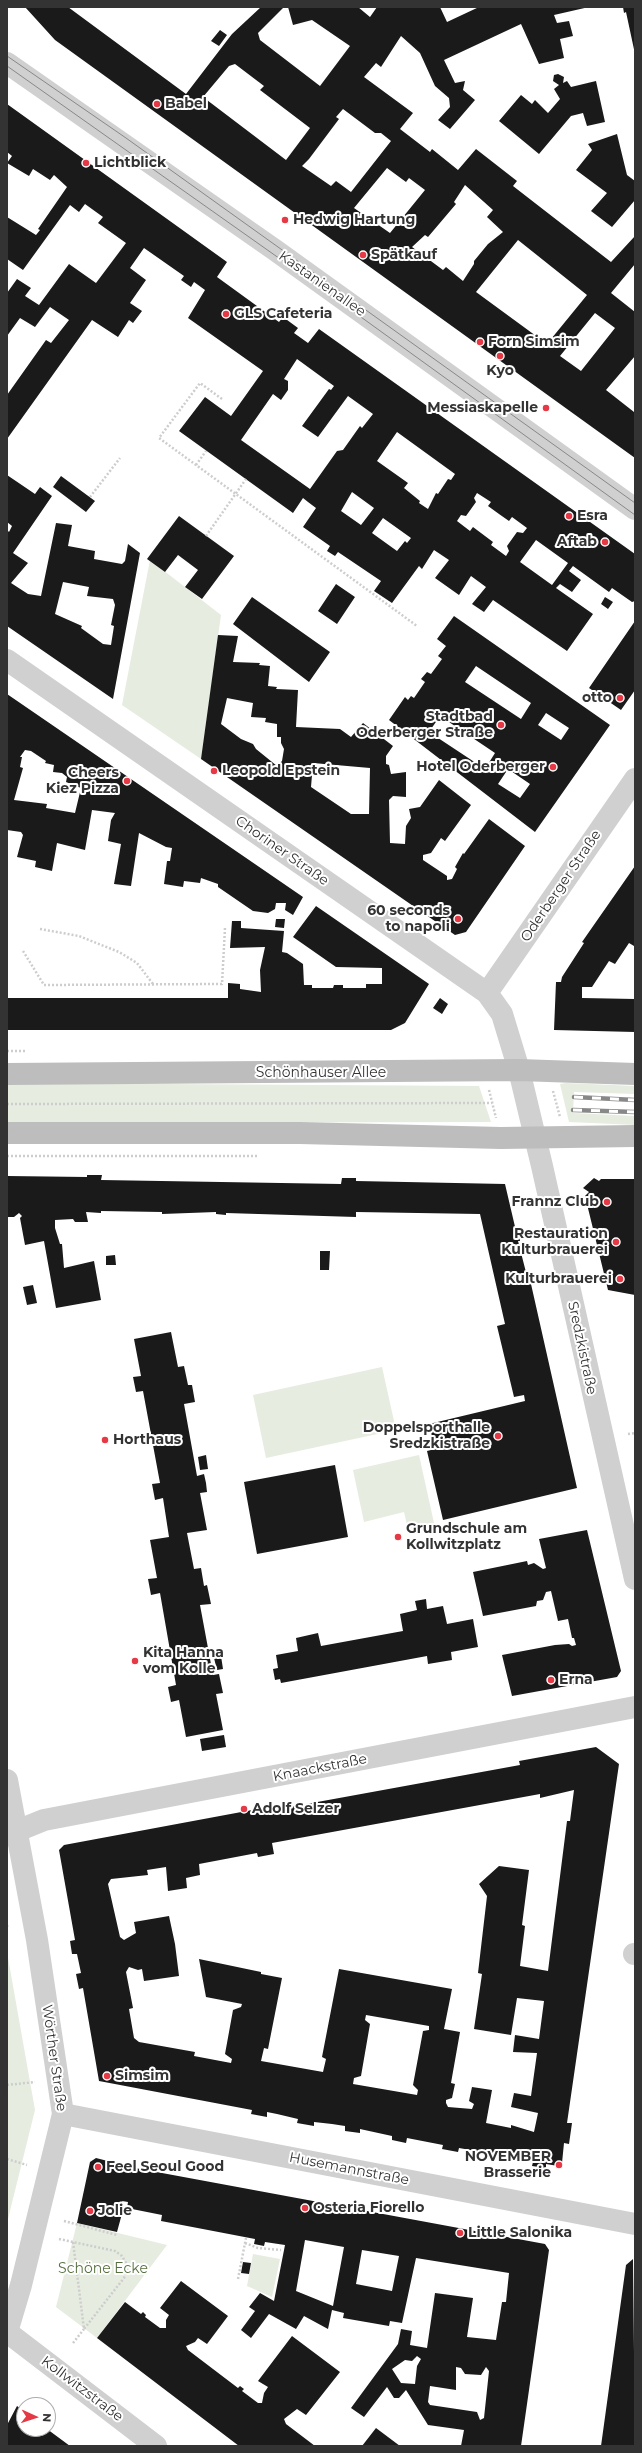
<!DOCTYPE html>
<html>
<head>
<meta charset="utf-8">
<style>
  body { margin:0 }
  #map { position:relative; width:642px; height:2453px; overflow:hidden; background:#fff; font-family:Montserrat,sans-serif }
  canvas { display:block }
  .frame { position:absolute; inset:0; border:8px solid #333; pointer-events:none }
  .north { position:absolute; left:16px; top:2397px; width:40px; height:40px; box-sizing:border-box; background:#fff; border:1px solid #adadad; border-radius:50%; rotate:93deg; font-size:11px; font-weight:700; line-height:16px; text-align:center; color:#333 }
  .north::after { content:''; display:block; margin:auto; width:14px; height:18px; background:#e63946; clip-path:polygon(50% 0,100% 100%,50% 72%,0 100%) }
</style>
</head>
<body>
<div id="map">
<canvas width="642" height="2453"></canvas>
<div class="frame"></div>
<div class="north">N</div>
</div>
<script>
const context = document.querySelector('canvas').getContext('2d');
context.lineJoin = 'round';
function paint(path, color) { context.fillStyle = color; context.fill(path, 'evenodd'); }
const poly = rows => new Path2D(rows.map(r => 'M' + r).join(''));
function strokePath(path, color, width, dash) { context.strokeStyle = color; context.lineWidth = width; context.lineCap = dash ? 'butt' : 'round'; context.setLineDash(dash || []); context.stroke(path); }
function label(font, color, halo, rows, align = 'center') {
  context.font = font + ' Montserrat,sans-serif'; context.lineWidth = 4; context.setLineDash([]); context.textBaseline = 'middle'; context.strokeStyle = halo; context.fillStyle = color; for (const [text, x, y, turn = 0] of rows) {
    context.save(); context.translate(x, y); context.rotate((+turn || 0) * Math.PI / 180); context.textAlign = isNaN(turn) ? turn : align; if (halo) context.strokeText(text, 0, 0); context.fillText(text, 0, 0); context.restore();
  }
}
const green = poly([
  [150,560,221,615,201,759,122,705],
  [7,1083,479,1086,491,1122,7,1123],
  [566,1083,635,1086,635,1094,574,1092,573,1113,635,1116,635,1125,569,1122,560,1084],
  [382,1367,396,1430,266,1458,253,1395],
  [419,1455,434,1523,408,1529,404,1512,364,1522,353,1470],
  [7,1952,35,2110,7,2223],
  [77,2223,167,2245,97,2338,56,2307],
  [253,2254,280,2259,272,2297,247,2286]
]);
const building = poly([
  [25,7,68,7,186,94,232,34,261,7,284,7,258,33,260,40,320,86,350,46,312,20,293,25,288,7,358,7,370,17,377,7,440,7,447,22,479,7,589,7,554,15,557,23,569,21,573,36,560,39,564,58,539,64,521,24,444,60,455,83,465,81,463,90,475,100,450,129,438,120,450,107,449,98,435,86,420,53,401,36,381,67,376,63,364,77,413,113,400,129,430,152,432,149,458,170,476,149,517,181,513,186,611,262,635,236,635,264,611,293,635,312,635,356,606,390,634,412,635,410,635,458,55,40],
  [235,64,264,86,260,90,310,128,286,160,203,97,229,66],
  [343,109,375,133,381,133,391,141,351,192,336,181,331,186,302,166,309,159,339,119,336,117],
  [387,168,406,182,409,178,425,190,390,233,354,208],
  [465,185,493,210,487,217,503,232,488,244,474,261,474,264,463,281,446,267,443,270,412,247,425,235,428,237,456,204,454,202],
  [518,240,587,295,547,344,476,292],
  [595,313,615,328,581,371,560,356],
  [623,7,635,7,635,54,626,12,624,13],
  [220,30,227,35,219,46,211,41],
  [558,74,564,77,563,83,567,81,571,87,596,81,605,122,587,126,583,113,571,116,539,154,499,121,521,95,532,104,535,100,548,113,560,99,554,89,559,85,553,81,554,75],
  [7,104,227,262,217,277,279,322,283,317,298,328,294,333,308,343,319,329,635,554,635,601,632,602,612,588,609,592,573,566,569,571,581,580,572,592,560,584,556,588,593,614,567,651,493,600,484,612,472,604,486,587,471,576,459,595,435,578,449,560,434,550,422,569,419,566,392,603,374,591,381,581,338,552,335,556,327,551,330,546,303,527,316,508,308,502,303,498,293,513,179,431,205,397,231,416,263,371,188,318,205,290,194,282,191,287,181,280,184,276,144,248,130,268,146,280,130,303,142,311,133,323,129,320,118,337,92,320,7,439,7,395,46,340,51,343,69,320,50,307,35,327,20,318,7,336,7,293,17,279,31,288,25,296,39,305,69,264,96,283,126,243,98,223,103,217,85,204,79,212,70,205,23,270,7,259,7,217,36,235,40,230,38,229,67,187,54,175,50,180,33,169,29,176,7,163,12,156,7,152],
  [297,359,334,386,331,390,329,389,302,426,318,437,348,396,373,414,362,428,360,426,343,450,337,451,310,489,241,440,273,394,281,400,288,390,288,381,284,379],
  [397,432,455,474,451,480,448,479,438,494,436,493,428,509,419,503,420,501,404,488,408,483,377,461],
  [352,492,374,508,361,525,341,511],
  [477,493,491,502,488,506,499,514,509,521,512,517,527,528,523,533,517,532,507,546,509,551,506,556,491,545,493,542,473,527,470,531,457,521,461,515,466,516,476,502,474,498],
  [383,518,411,538,407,543,405,541,397,551,372,533],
  [536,540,568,563,552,585,520,562],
  [617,134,627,175,635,181,635,200,612,227,591,211,607,193,576,170,592,150,588,144],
  [7,475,35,494,40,487,52,496,13,553,28,563,11,583,28,594,41,596,56,523,72,525,68,546,95,551,94,559,122,564,125,561,128,544,140,553,113,699,7,626,7,530,9,532,12,526,7,522],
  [63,582,89,587,87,596,113,599,115,605,111,625,114,626,111,645,103,644,81,628,82,626,55,614],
  [61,476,95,501,86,512,53,487],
  [179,516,234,556,202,599,185,587,198,570,178,555,165,572,147,559],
  [336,584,355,597,337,624,318,611],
  [252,597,330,652,309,682,233,624],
  [605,597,613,602,608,609,601,604],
  [454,616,610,725,535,832,389,720,405,697,408,700,411,696,414,698,425,682,421,679,427,672,431,674,442,659,438,656,446,646,437,639],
  [476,666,531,703,521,719,465,682],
  [546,713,569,728,561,740,538,725],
  [440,716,495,753,485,769,429,732],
  [508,769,530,784,520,798,498,784],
  [635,621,635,690,621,710,589,688],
  [218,635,238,636,233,662,260,663,259,665,270,666,268,686,277,687,276,689,298,690,296,727,340,729,351,737,363,723,393,746,386,756,386,764,389,765,391,774,406,772,406,797,393,796,389,800,390,843,405,844,406,826,411,818,409,809,420,807,439,780,471,805,445,841,441,838,431,853,423,855,423,860,447,876,447,880,452,879,457,869,455,867,463,853,464,854,489,819,525,846,466,932,455,935,201,759],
  [227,698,253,703,251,717,266,718,265,722,277,724,277,737,281,737,281,743,284,749,282,761,277,766,256,749,253,744,241,739,221,724],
  [313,763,370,768,369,814,351,814,311,787],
  [7,694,303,897,293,915,285,910,286,903,276,903,275,909,268,913,253,911,218,887,218,884,201,878,200,883,184,881,183,887,164,884,167,861,170,861,172,848,166,847,139,833,131,886,114,884,121,844,108,841,111,820,115,813,92,810,85,850,57,843,52,871,35,867,36,861,17,857,23,835,21,832,7,830],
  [25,750,31,751,46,761,45,763,54,765,53,772,62,773,67,777,66,782,81,788,75,813,46,808,47,804,14,800,23,768,20,767,22,757,20,757],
  [635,866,635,951,634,946,629,943,615,964,609,961,592,987,582,987,582,998,635,999,635,1032,554,1030,556,982,561,982,562,977,584,943,582,942],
  [316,906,429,984,405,1023,391,1030,7,1030,7,998,228,998,228,983,240,984,240,989,261,992,260,970,265,947,230,948,232,921,241,921,241,928,284,931,282,952,287,953,303,964,304,985,312,985,312,988,333,988,334,985,343,985,343,988,366,988,366,984,382,984,382,968,336,967,293,937],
  [276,919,285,919,284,928,275,927],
  [440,998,448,1004,442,1014,433,1008],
  [87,1175,102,1175,101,1180,341,1184,342,1178,356,1178,356,1181,505,1184,516,1231,518,1231,520,1241,518,1241,529,1284,531,1284,577,1488,443,1520,427,1451,435,1449,429,1424,525,1401,524,1395,514,1397,497,1326,505,1324,480,1214,356,1212,356,1217,226,1213,226,1215,216,1214,216,1212,162,1214,162,1212,101,1211,101,1213,86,1212,88,1222,75,1222,73,1219,55,1220,55,1228,60,1244,62,1244,64,1268,94,1261,101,1300,56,1308,44,1241,25,1245,20,1218,22,1216,19,1213,14,1217,7,1217,7,1176,87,1177],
  [594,1178,599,1181,601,1179,635,1179,635,1295,608,1290,585,1196,589,1192,583,1188],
  [320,1251,330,1251,329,1270,320,1270],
  [115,1255,116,1265,106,1265,106,1256],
  [33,1285,37,1303,27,1305,23,1287],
  [171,1332,178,1367,184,1366,188,1385,192,1385,195,1402,184,1404,197,1476,204,1474,206,1483,207,1492,200,1493,207,1530,187,1533,194,1569,201,1568,204,1586,207,1585,211,1604,200,1605,213,1675,219,1674,223,1693,216,1694,223,1730,186,1737,179,1700,171,1702,168,1687,176,1685,160,1593,151,1595,148,1579,157,1578,150,1540,169,1537,163,1498,155,1500,152,1484,160,1483,143,1391,136,1392,133,1377,141,1376,134,1339],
  [206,1455,208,1469,200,1470,198,1457],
  [335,1465,348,1537,257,1554,244,1482],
  [587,1530,621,1671,617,1677,512,1696,502,1655,555,1645,569,1644,572,1646,576,1645,574,1638,572,1638,568,1619,558,1621,551,1591,546,1592,543,1600,537,1601,536,1606,483,1616,473,1572,527,1561,528,1565,534,1563,543,1569,546,1568,539,1539],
  [426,1599,427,1609,443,1606,447,1624,473,1619,478,1647,451,1652,452,1660,428,1664,427,1656,281,1683,280,1679,275,1680,273,1669,278,1668,276,1655,298,1651,296,1638,318,1633,321,1646,403,1631,400,1614,417,1610,415,1601],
  [221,1656,223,1669,217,1670,214,1658],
  [224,1735,226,1747,202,1751,200,1739],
  [596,1747,619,1764,567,2123,572,2123,569,2144,564,2143,562,2163,558,2166,546,2164,546,2168,532,2166,533,2162,507,2157,506,2161,492,2158,493,2154,459,2148,458,2152,442,2149,443,2145,407,2138,406,2143,392,2140,392,2136,360,2129,360,2133,345,2131,345,2126,332,2124,314,2122,314,2126,297,2123,298,2119,277,2114,267,2112,267,2117,251,2114,252,2110,99,2081,83,1988,79,1989,76,1974,81,1973,77,1954,72,1954,70,1941,75,1940,59,1850,64,1845,279,1805,279,1809,520,1765,519,1761],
  [574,1790,570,1821,567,1821,548,1971,520,1966,525,1926,522,1925,529,1870,499,1866,479,1884,487,1896,478,1973,482,1974,474,2029,511,2035,517,1998,544,2001,539,2039,515,2035,513,2052,537,2053,531,2096,514,2093,511,2107,538,2113,534,2132,511,2125,511,2128,486,2123,492,2090,472,2087,469,2101,474,2104,472,2109,448,2107,446,2103,446,2100,452,2098,455,2084,451,2083,460,2032,444,2029,452,1989,339,1969,322,2057,326,2059,323,2072,261,2061,264,2048,268,2049,282,1978,261,1974,261,1972,199,1959,206,1997,242,2004,241,2007,233,2010,225,2054,232,2059,231,2063,194,2056,195,2052,139,2042,134,2038,129,2009,133,2008,126,1972,129,1967,138,1970,142,1969,144,1981,179,1976,175,1944,169,1916,134,1922,136,1933,124,1940,120,1937,108,1884,111,1879,148,1875,147,1870,166,1867,168,1891,187,1888,186,1878,200,1875,199,1864,257,1853,258,1857,274,1854,272,1843,540,1794,540,1798],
  [366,2015,429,2026,429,2030,423,2031,413,2085,418,2090,417,2095,353,2084,354,2078,361,2076,370,2024,365,2020],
  [96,2158,135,2168,545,2244,549,2250,521,2446,461,2446,464,2430,428,2425,406,2390,399,2398,394,2398,387,2387,364,2417,351,2408,398,2344,401,2329,412,2331,410,2345,427,2348,435,2293,473,2298,467,2337,496,2340,502,2302,506,2302,509,2273,416,2258,402,2323,390,2321,389,2326,343,2318,344,2313,332,2310,328,2329,304,2316,296,2329,269,2314,251,2338,241,2330,255,2311,249,2307,260,2293,274,2301,285,2245,265,2242,264,2246,254,2244,255,2239,161,2221,162,2215,127,2208,128,2202,122,2201,123,2203,119,2205,118,2203,118,2209,123,2210,117,2232,77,2223,90,2162],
  [305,2240,344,2247,333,2306,296,2291],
  [362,2250,399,2256,392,2291,356,2284],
  [417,2356,421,2359,417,2366,415,2384,401,2383,392,2369,405,2360,412,2361],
  [456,2367,461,2368,465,2374,481,2375,486,2367,489,2371,484,2418,480,2420,477,2412,430,2405,428,2402,430,2386,456,2390],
  [633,2259,635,2446,601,2446,626,2265],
  [243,2262,251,2263,249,2274,241,2273],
  [181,2281,228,2316,207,2344,198,2338,195,2342,186,2346,188,2350,238,2388,240,2386,244,2389,242,2391,258,2403,262,2403,264,2393,268,2387,258,2381,292,2336,340,2372,306,2415,297,2409,284,2419,286,2424,315,2446,239,2446,97,2338,125,2302,141,2314,143,2312,146,2315,145,2317,160,2328,166,2328,166,2320,169,2315,160,2308],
  [17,2406,24,2411,24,2429,47,2429,70,2446,7,2446,7,2425],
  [376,2428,400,2446,362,2446]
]);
const path = poly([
  [222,399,200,383,159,438,417,626],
  [196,465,206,451],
  [90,497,120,458],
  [206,536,246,479],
  [40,929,79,936,119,952,137,963,153,984],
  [23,951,44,985,222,984,225,928],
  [7,1051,25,1051],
  [489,1090,496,1118],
  [553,1091,560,1117],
  [7,1104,492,1103],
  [7,1156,259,1156],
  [628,1434,635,1433],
  [7,1926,8,1925],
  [7,2085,35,2082],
  [7,2159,27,2165],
  [64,2221,117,2235],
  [59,2239,115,2251,122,2256,126,2263,127,2270,124,2278,84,2329,73,2242],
  [245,2243,258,2248,281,2250],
  [238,2279,246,2238],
  [73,2343,84,2329]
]);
const minor = poly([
  [7,660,487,993,502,1014,519,1070,542,1166,635,1579],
  [487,993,635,779],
  [7,1780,37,1940,63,2114,21,2285,7,2332],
  [7,1835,44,1820,635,1707],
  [634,1954,635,1954],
  [63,2114,635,2224],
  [7,2332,156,2446]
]);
const tertiary = poly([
  [7,63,275,250,635,509]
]);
const secondary = poly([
  [7,1074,519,1070,635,1074],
  [7,1133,300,1133,501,1138,635,1136]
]);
const tram = poly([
  [7,56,126,138,635,503],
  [7,66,300,273,635,515]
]);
const rail = poly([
  [574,1097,635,1100],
  [573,1110,635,1112]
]);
const markers = [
  [157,104,4,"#e63946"],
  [86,163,4,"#e63946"],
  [285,220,4,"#e63946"],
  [363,255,4,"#e63946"],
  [226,314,4,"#e63946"],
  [480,342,4,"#e63946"],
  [500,356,4,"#e63946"],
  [546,408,4,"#e63946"],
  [569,516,4,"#e63946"],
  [605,542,4,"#e63946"],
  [620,698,4,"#e63946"],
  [501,725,4,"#e63946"],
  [553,767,4,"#e63946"],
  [214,771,4,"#e63946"],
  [127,781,4,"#e63946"],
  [458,919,4,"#e63946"],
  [607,1202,4,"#e63946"],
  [616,1242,4,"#e63946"],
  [620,1279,4,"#e63946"],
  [498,1436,4,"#e63946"],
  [105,1440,4,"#e63946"],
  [398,1537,4,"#e63946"],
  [135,1661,4,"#e63946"],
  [551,1680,4,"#e63946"],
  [244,1809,4,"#e63946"],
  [107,2076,4,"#e63946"],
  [559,2165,4,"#e63946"],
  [98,2167,4,"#e63946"],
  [305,2208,4,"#e63946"],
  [90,2211,4,"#e63946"],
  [460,2233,4,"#e63946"]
];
const poiNames = [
  ["Babel",165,104],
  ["Lichtblick",94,163],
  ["Hedwig Hartung",293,220],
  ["Spätkauf",371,255],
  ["GLS Cafeteria",234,314],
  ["Forn Simsim",488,342],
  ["Kyo",500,371,"center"],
  ["Messiaskapelle",538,408,"right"],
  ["Esra",577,516],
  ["Aftab",597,542,"right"],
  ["otto",612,698,"right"],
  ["Stadtbad",493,717,"right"],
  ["Oderberger Straße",493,733,"right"],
  ["Hotel Oderberger",545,767,"right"],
  ["Leopold Epstein",222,771],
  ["Cheers",119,773,"right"],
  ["Kiez Pizza",119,789,"right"],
  ["60 seconds",450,911,"right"],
  ["to napoli",450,927,"right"],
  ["Frannz Club",599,1202,"right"],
  ["Restauration",608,1234,"right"],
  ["Kulturbrauerei",608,1250,"right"],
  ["Kulturbrauerei",612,1279,"right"],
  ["Doppelsporthalle",490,1428,"right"],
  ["Sredzkistraße",490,1444,"right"],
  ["Horthaus",113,1440],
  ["Grundschule am",406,1529],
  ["Kollwitzplatz",406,1545],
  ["Kita Hanna",143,1653],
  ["vom Kolle",143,1669],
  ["Erna",559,1680],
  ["Adolf Selzer",252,1809],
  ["Simsim",115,2076],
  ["NOVEMBER",551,2157,"right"],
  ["Brasserie",551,2173,"right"],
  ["Feel Seoul Good",106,2167],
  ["Osteria Fiorello",313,2208],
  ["Jolie",98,2211],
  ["Little Salonika",468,2233]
];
const streetNames = [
  ["Kastanienallee",322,284,35],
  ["Choriner Straße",282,851,35],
  ["Oderberger Straße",561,886,-56],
  ["Schönhauser Allee",321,1073],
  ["Sredzkistraße",582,1348,78],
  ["Knaackstraße",320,1768,-11],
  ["Wörther Straße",54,2058,82],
  ["Husemannstraße",349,2169,11],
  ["Kollwitzstraße",82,2389,37]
];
const parkNames = [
  ["Schöne Ecke",103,2269]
];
paint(green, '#e6ecdf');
paint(building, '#1a1a1a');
strokePath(path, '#cdcdcd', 2.5, [2, 2]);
strokePath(minor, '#d0d0d0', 22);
strokePath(tertiary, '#d0d0d0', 22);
strokePath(secondary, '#bdbdbd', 22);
strokePath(tram, '#888', 1);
strokePath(rail, '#888', 4.5);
strokePath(rail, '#fff', 3, [9]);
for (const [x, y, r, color] of markers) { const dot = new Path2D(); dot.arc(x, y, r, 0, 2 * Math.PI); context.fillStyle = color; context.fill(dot); strokePath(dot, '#fff', 1.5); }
label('bold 14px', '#333', '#fff', poiNames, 'left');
label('14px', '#333', '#fff', streetNames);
label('14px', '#56703f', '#fff', parkNames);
</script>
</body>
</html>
